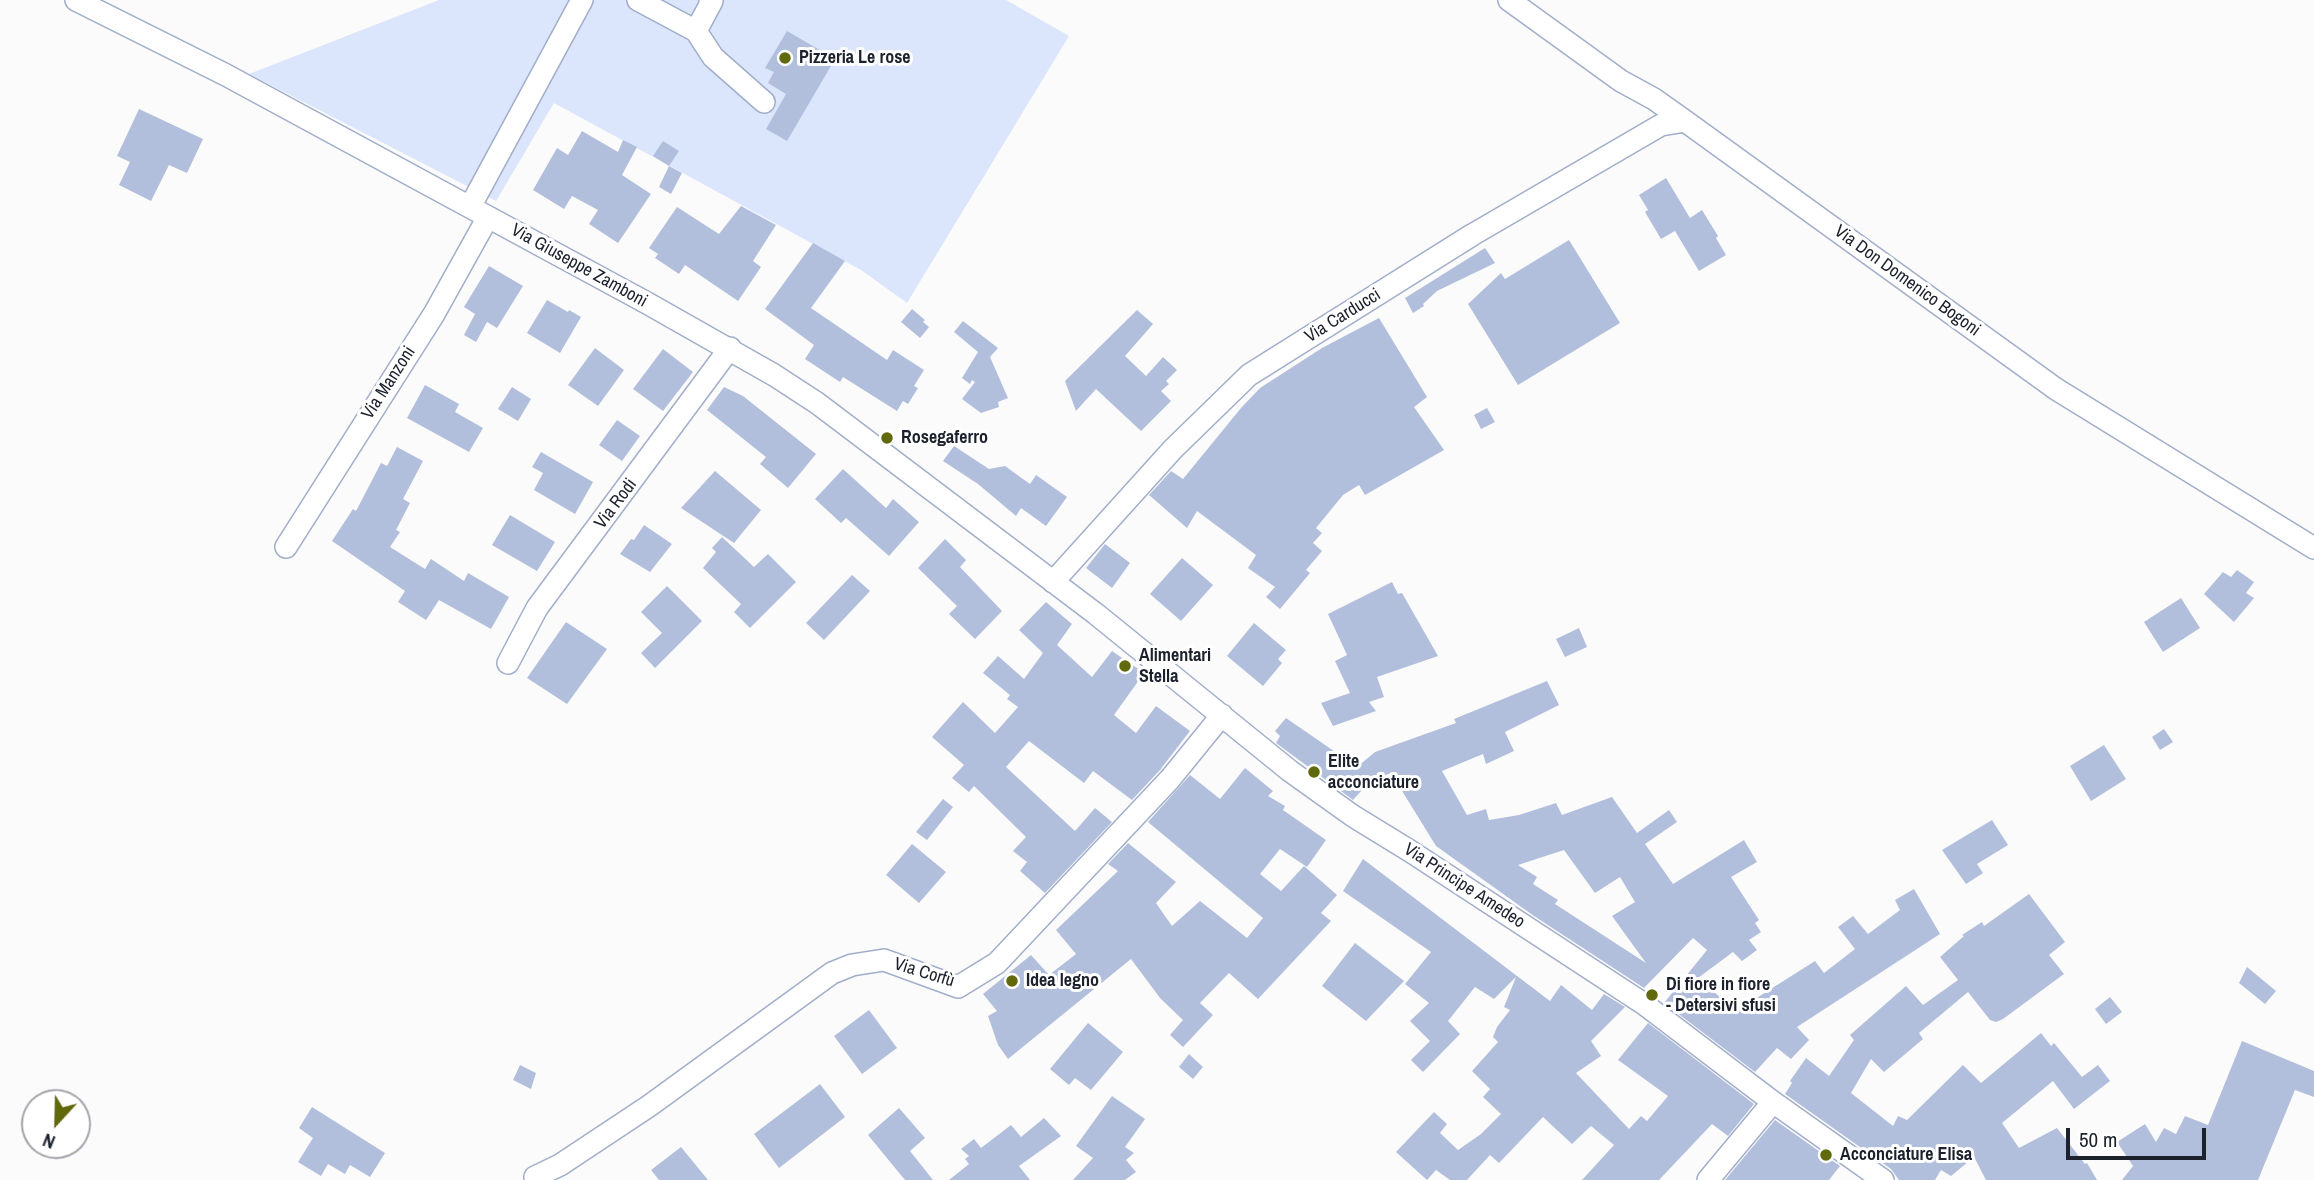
<!DOCTYPE html>
<html>
<head>
<meta charset="utf-8">
<style>
  body { margin:0 }
  #map { position:relative; width:2314px; height:1180px; overflow:hidden; background:#fbfbfb; font-family:"Archivo Narrow",sans-serif }
  canvas { display:block }
  .north { position:absolute; left:21px; top:1089px; width:70px; height:70px; box-sizing:border-box; background:#fff; border:2px solid #a4a6ab; border-radius:50%; rotate:202deg; font-size:19px; font-weight:700; line-height:28px; text-align:center; color:#1c212c }
  .north::after { content:''; display:block; margin:auto; width:24px; height:32px; background:#61690d; clip-path:polygon(50% 0,100% 100%,50% 72%,0 100%) }
  .scale { position:absolute; left:2066px; top:1128px; width:140px; height:32px; box-sizing:border-box; border:4px solid #1c212c; border-top:0; padding-left:9px; font-size:21px; line-height:24px; white-space:nowrap; color:#1c212c; -webkit-text-stroke:5px #fff; paint-order:stroke }
</style>
</head>
<body>
<div id="map">
<canvas width="2314" height="1180"></canvas>
<div class="north">N</div>
<div class="scale">50 m</div>
</div>
<script>
const context = document.querySelector('canvas').getContext('2d');
context.lineJoin = 'round';
function paint(path, color) { context.fillStyle = color; context.fill(path, 'evenodd'); }
const poly = rows => new Path2D(rows.map(r => 'M' + r).join(''));
function strokePath(path, color, width, dash) { context.strokeStyle = color; context.lineWidth = width; context.lineCap = dash ? 'butt' : 'round'; context.setLineDash(dash || []); context.stroke(path); }
function label(font, color, halo, rows, align = 'center') {
  context.font = font + ' "Archivo Narrow",sans-serif'; context.lineWidth = 6; context.setLineDash([]); context.textBaseline = 'middle'; context.strokeStyle = halo; context.fillStyle = color; for (const [text, x, y, turn = 0] of rows) {
    context.save(); context.translate(x, y); context.rotate((+turn || 0) * Math.PI / 180); context.textAlign = isNaN(turn) ? turn : align; if (halo) context.strokeText(text, 0, 0); context.fillText(text, 0, 0); context.restore();
  }
}
const green = poly([
  [439,0,1006,0,1069,36,907,303,861,270,554,103,496,201,249,74]
]);
const building = poly([
  [787,31,835,59,787,141,766,129,786,94,768,83,774,72,765,68],
  [139,109,203,139,187,173,169,165,151,201,119,185,130,162,117,156],
  [582,131,618,152,623,140,637,147,622,175,651,194,618,243,589,224,598,210,572,196,564,209,533,190,557,148,568,155],
  [663,141,679,151,669,166,653,156],
  [669,166,682,173,671,194,659,187],
  [1666,178,1690,218,1702,210,1718,236,1716,238,1726,255,1699,271,1675,231,1661,239,1645,212,1648,210,1639,195],
  [741,206,776,225,753,261,761,267,738,301,685,265,679,274,655,258,658,254,649,248,677,207,719,234],
  [1569,240,1620,323,1518,385,1468,304,1501,273,1505,279],
  [813,243,845,261,811,308,887,360,893,350,924,370,914,386,918,388,908,404,903,401,897,411,843,377,840,382,805,359,814,345,765,309],
  [1485,248,1495,263,1437,291,1423,304,1424,306,1413,313,1405,298],
  [489,266,523,286,497,328,487,322,476,342,464,335,475,314,464,307],
  [547,300,568,312,569,310,581,317,560,353,527,333],
  [912,309,925,320,923,322,929,327,920,338,901,322],
  [1137,310,1153,324,1125,356,1146,376,1163,357,1177,370,1166,381,1169,384,1161,391,1171,401,1141,431,1096,389,1076,411,1065,381],
  [1379,318,1427,397,1414,407,1444,450,1365,495,1359,485,1343,495,1316,528,1322,533,1313,543,1322,551,1306,570,1310,573,1280,609,1266,597,1275,587,1248,568,1256,555,1197,511,1187,528,1149,495,1171,471,1183,479,1241,408,1260,388,1322,348],
  [963,321,998,348,990,357,1008,398,998,402,999,407,981,413,962,399,975,382,972,380,970,384,962,378,978,352,954,332],
  [595,348,624,370,598,406,568,385],
  [663,349,693,372,663,411,633,389],
  [425,385,459,404,455,412,483,428,469,452,407,418],
  [512,387,531,399,518,421,498,409],
  [724,387,743,396,816,454,788,488,760,464,766,457,707,410],
  [1487,408,1495,422,1481,429,1474,415],
  [617,420,640,436,622,461,599,445],
  [954,446,989,469,1005,466,1030,484,1036,475,1067,497,1046,526,1021,508,1016,516,978,484,943,461],
  [397,447,423,461,403,499,410,503,396,530,400,532,390,547,425,569,431,559,464,581,468,573,509,597,491,629,439,600,426,620,398,602,405,591,332,541,353,509,356,511,381,463,387,466],
  [541,452,593,482,575,514,534,490,543,473,532,467],
  [843,469,886,508,893,499,919,522,889,556,846,518,841,523,815,499],
  [715,471,761,510,734,543,681,508],
  [510,515,555,542,537,571,492,545],
  [644,525,672,544,650,572,620,554,631,539,634,540],
  [722,537,754,567,768,554,796,582,750,628,734,612,741,604,703,568,716,552,712,548],
  [945,539,966,560,960,567,1002,611,975,639,949,614,957,606,918,568],
  [1105,544,1130,563,1112,588,1086,568],
  [1182,558,1213,585,1181,621,1150,594],
  [2237,570,2254,582,2246,593,2254,598,2234,622,2204,594,2223,572,2231,577],
  [852,575,870,591,824,640,806,623],
  [1392,582,1398,594,1402,593,1438,656,1377,677,1384,697,1369,702,1376,711,1333,726,1321,703,1350,693,1335,661,1347,655,1328,614],
  [667,586,702,621,655,668,641,653,662,633,641,612],
  [2181,598,2200,628,2163,652,2144,622],
  [1046,602,1072,624,1057,645,1092,677,1112,651,1144,673,1114,715,1136,733,1156,706,1190,731,1160,770,1132,800,1093,771,1084,783,1029,741,1006,767,1075,831,1095,808,1112,822,1045,893,1020,871,1027,862,1013,851,1026,837,974,786,969,792,952,778,964,765,932,737,963,702,995,733,1018,707,1007,699,1010,695,983,673,998,656,1024,679,1043,653,1019,630],
  [566,622,607,649,567,704,527,678],
  [1254,623,1286,650,1278,659,1282,663,1263,686,1227,656],
  [1579,628,1587,647,1565,657,1556,639],
  [1547,681,1559,705,1505,732,1514,751,1486,764,1483,754,1442,771,1467,815,1486,809,1489,820,1519,815,1556,803,1562,815,1612,797,1637,833,1669,810,1677,822,1645,844,1673,884,1744,840,1757,862,1731,877,1759,920,1755,923,1761,932,1749,940,1757,950,1742,961,1733,952,1698,978,1736,1011,1815,961,1824,973,1855,949,1838,927,1853,916,1868,934,1900,910,1895,900,1914,889,1940,934,1797,1027,1809,1040,1791,1059,1777,1048,1755,1072,1664,1003,1707,950,1693,938,1644,988,1534,916,1436,846,1391,773,1370,781,1353,800,1276,743,1280,736,1275,731,1286,718,1357,767,1375,752,1456,723,1454,719],
  [1564,850,1595,893,1620,877,1635,902,1612,916,1646,963,1555,904,1558,900,1533,884,1537,877,1518,865],
  [2164,729,2173,742,2160,750,2152,737],
  [2104,745,2126,779,2091,801,2070,766],
  [1245,768,1273,791,1268,796,1285,806,1283,810,1326,840,1307,867,1280,849,1260,874,1281,891,1304,866,1337,895,1321,913,1331,921,1258,999,1229,973,1200,1003,1213,1015,1183,1047,1170,1035,1183,1020,1160,998,1131,959,1008,1059,998,1045,988,1016,997,1011,983,994,1031,955,1049,975,1076,954,1056,930,1118,871,1108,864,1128,843,1176,882,1156,903,1172,926,1200,901,1247,938,1263,918,1148,822,1190,775,1220,799],
  [943,799,953,807,927,840,916,832],
  [1992,820,2008,845,1977,864,1983,873,1966,884,1942,850],
  [912,844,946,872,919,903,886,875],
  [1363,859,1550,1001,1561,985,1592,1010,1604,994,1625,1007,1591,1041,1601,1056,1576,1073,1629,1129,1641,1116,1647,1121,1668,1096,1618,1060,1648,1023,1754,1104,1728,1136,1712,1124,1659,1180,1582,1180,1614,1145,1591,1126,1572,1144,1543,1117,1499,1163,1490,1155,1467,1180,1450,1180,1436,1170,1427,1180,1396,1152,1434,1112,1447,1124,1440,1133,1458,1150,1481,1134,1501,1114,1483,1097,1490,1089,1472,1071,1498,1042,1493,1037,1497,1027,1510,1010,1504,1007,1516,977,1494,999,1475,987,1448,1021,1460,1034,1423,1072,1411,1060,1430,1041,1410,1021,1429,1003,1405,984,1431,952,1343,891],
  [2029,894,2065,942,2049,955,2064,974,2003,1019,1996,1022,1990,1020,1968,992,1919,1033,1923,1039,1884,1072,1871,1059,1851,1093,1893,1126,1898,1116,1907,1120,1963,1065,1981,1083,2041,1033,2051,1046,2054,1043,2082,1077,2098,1065,2110,1081,2074,1109,2053,1081,2002,1123,2019,1148,2057,1128,2085,1164,2087,1163,2097,1180,1986,1180,1974,1157,1951,1176,1941,1170,1935,1180,1899,1180,1891,1169,1785,1094,1792,1083,1790,1081,1806,1058,1829,1076,1854,1040,1850,1035,1906,986,1923,1005,1958,980,1940,957,1964,936,1962,935,1982,922,1984,926],
  [1355,943,1404,981,1366,1021,1322,986],
  [2247,967,2276,991,2265,1004,2239,983],
  [2110,997,2122,1012,2106,1024,2095,1009],
  [869,1010,897,1048,862,1074,834,1036],
  [1088,1023,1123,1052,1091,1090,1075,1078,1069,1085,1050,1069],
  [2242,1041,2314,1071,2314,1097,2295,1090,2258,1180,2122,1180,2133,1166,2117,1142,2145,1124,2156,1142,2164,1128,2176,1134,2185,1116,2208,1125],
  [1189,1054,1203,1067,1193,1079,1179,1067],
  [520,1065,536,1073,531,1089,513,1080],
  [820,1084,845,1117,779,1168,754,1134],
  [1112,1096,1145,1119,1125,1147,1134,1153,1126,1160,1136,1172,1125,1180,1073,1180,1093,1158,1076,1146],
  [312,1107,385,1153,370,1177,350,1165,345,1174,328,1164,321,1176,298,1162,313,1138,299,1128],
  [899,1108,925,1138,910,1151,933,1180,905,1180,868,1135],
  [1044,1118,1061,1136,1019,1166,1030,1180,949,1180,969,1164,965,1159,969,1156,961,1149,974,1139,981,1148,1011,1125,1021,1137],
  [1775,1120,1840,1166,1829,1180,1725,1180],
  [681,1147,708,1180,659,1180,651,1170]
]);
const minor = poly([
  [76,0,226,75,647,303,774,375,817,403,1096,614,1290,771,1353,816,1410,851,1644,1004,1773,1102,1883,1180],
  [638,0,696,31,712,1,710,0],
  [1509,0,1621,81,1654,99,1685,121,2056,389,2314,548],
  [696,31,713,57,764,102],
  [470,207,582,0],
  [286,547,434,314,488,217],
  [1053,582,1173,449,1249,375,1472,235,1661,125,1685,121],
  [508,663,537,608,730,348],
  [539,1180,535,1177,560,1165,649,1106,832,973,852,965,884,960,958,987,997,963,1170,779,1222,715],
  [1708,1180,1773,1102]
]);
const markers = [
  [785,58,7,"#61690d"],
  [887,438,7,"#61690d"],
  [1125,666,7,"#61690d"],
  [1314,772,7,"#61690d"],
  [1012,981,7,"#61690d"],
  [1652,995,7,"#61690d"],
  [1826,1155,7,"#61690d"]
];
const poiNames = [
  ["Pizzeria Le rose",799,58],
  ["Rosegaferro",901,438],
  ["Alimentari",1139,656],
  ["Stella",1139,677],
  ["Elite",1328,762],
  ["acconciature",1328,783],
  ["Idea legno",1026,981],
  ["Di fiore in fiore",1666,985],
  ["- Detersivi sfusi",1666,1006],
  ["Acconciature Elisa",1840,1155]
];
const streetNames = [
  ["Via Giuseppe Zamboni",579,266,29],
  ["Via Don Domenico Bogoni",1907,281,36],
  ["Via Carducci",1343,316,-32],
  ["Via Manzoni",389,383,-57],
  ["Via Rodi",616,504,-53],
  ["Via Principe Amedeo",1464,886,33],
  ["Via Corfù",924,973,17]
];
paint(green, '#dbe5fc');
paint(building, '#b2bfdc');
strokePath(minor, '#a1aeca', 24);
strokePath(minor, '#fff', 21);
for (const [x, y, r, color] of markers) { const dot = new Path2D(); dot.arc(x, y, r, 0, 2 * Math.PI); context.fillStyle = color; context.fill(dot); strokePath(dot, '#fff', 2.5); }
label('bold 18px', '#1c212c', '#fff', poiNames, 'left');
label('18px', '#1c212c', '#fff', streetNames);
</script>
</body>
</html>
